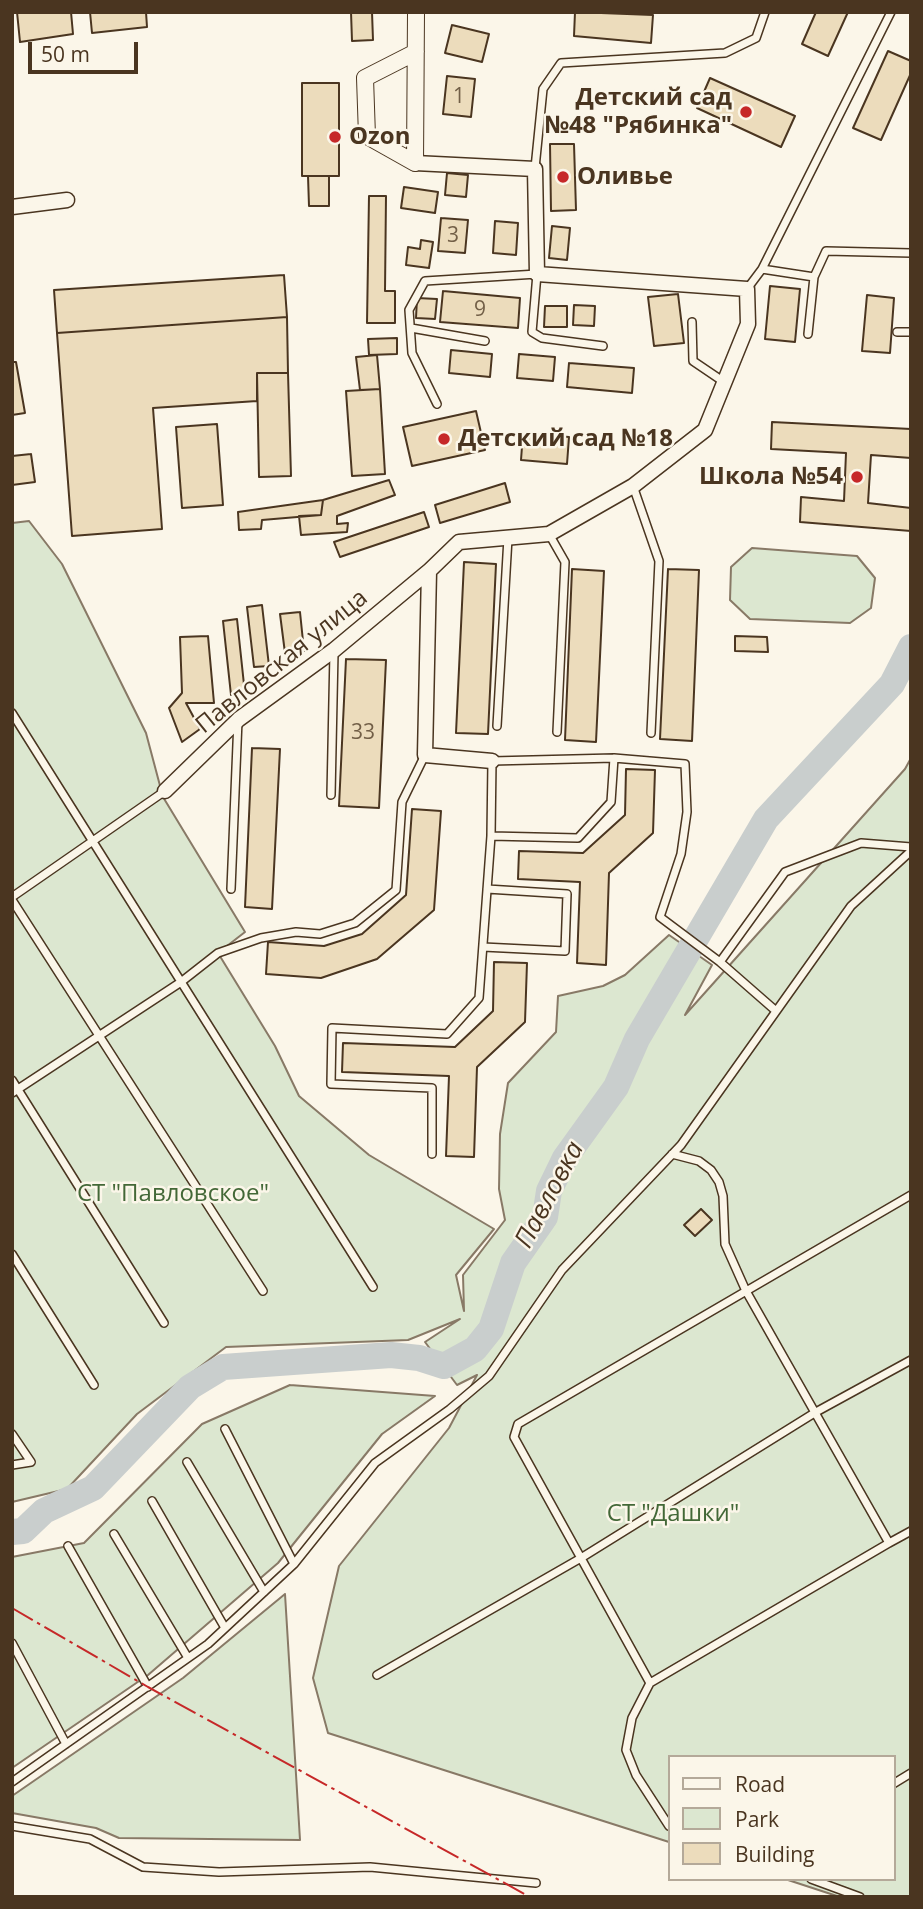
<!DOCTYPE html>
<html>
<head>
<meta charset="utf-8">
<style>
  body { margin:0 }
  #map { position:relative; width:923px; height:1909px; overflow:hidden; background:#fbf6e9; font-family:"Open Sans",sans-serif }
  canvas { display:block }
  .frame { position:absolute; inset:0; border:14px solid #4a3520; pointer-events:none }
  .legend { position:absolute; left:668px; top:1755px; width:228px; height:126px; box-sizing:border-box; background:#fbf6e9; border:2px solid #b4a999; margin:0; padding:9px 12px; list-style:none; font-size:21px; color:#4a3520 }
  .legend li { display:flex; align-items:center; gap:14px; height:35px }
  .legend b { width:35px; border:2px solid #b4a999 }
  .scale { position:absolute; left:28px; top:42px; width:110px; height:32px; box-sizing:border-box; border:4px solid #4a3520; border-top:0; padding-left:9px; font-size:21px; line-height:24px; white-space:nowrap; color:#4a3520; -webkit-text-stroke:5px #fbf6e9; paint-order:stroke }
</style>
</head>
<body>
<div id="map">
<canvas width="923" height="1909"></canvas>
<div class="frame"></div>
<ul class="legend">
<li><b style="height:9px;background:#fbf6e9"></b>Road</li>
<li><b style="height:19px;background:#dce7d0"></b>Park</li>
<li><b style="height:19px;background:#ecdcbc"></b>Building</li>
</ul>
<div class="scale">50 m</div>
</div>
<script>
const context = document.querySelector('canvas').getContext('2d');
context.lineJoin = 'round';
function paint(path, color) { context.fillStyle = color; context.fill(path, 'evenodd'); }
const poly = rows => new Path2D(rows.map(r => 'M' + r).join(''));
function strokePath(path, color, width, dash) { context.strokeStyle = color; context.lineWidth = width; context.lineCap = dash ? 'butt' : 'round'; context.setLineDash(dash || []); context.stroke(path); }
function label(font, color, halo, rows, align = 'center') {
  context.font = font + ' "Open Sans",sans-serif'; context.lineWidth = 5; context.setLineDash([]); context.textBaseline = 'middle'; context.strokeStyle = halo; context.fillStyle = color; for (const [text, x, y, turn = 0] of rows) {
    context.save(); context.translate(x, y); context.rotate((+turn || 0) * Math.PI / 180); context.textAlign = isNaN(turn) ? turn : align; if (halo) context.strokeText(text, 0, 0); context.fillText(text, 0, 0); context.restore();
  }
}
const green = poly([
  [29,521,62,564,146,733,163,797,245,932,218,953,275,1046,299,1096,369,1155,494,1229,456,1275,464,1311,463,1275,505,1220,499,1189,500,1134,508,1083,556,1032,558,996,603,986,625,975,669,935,712,965,685,1015,905,769,911,758,911,1897,840,1897,785,1879,893,1879,893,1757,669,1757,669,1842,328,1733,313,1678,339,1566,449,1428,477,1375,457,1385,425,1342,460,1319,408,1340,226,1347,137,1414,67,1489,12,1502,12,523,29,521],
  [752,548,857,556,875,578,871,608,850,623,750,619,730,600,731,567,752,548],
  [290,1385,435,1396,382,1434,278,1563,148,1675,12,1768,12,1557,84,1543,202,1424,290,1385],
  [285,1594,300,1840,119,1838,96,1828,12,1813,12,1796,183,1678,285,1594]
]);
const river = poly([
  [12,1532,23,1531,44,1511,93,1488,190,1387,223,1367,391,1355,419,1358,444,1366,475,1349,491,1329,513,1263,545,1217,549,1191,565,1158,616,1087,637,1039,766,819,892,684,911,647]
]);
const building = poly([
  [17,12,71,12,73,34,20,42,17,12],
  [90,12,146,12,147,27,92,33,90,12],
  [351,12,372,12,373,40,352,41,351,12],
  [575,12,653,15,651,43,574,36,575,12],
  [816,12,848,12,828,56,802,44,816,12],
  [452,25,489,34,482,62,445,53,452,25],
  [888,51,911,61,911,73,881,140,853,128,888,51],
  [447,76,475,79,471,117,443,114,447,76],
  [710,78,795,116,781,147,697,108,710,78],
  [302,83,339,83,339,176,302,176,302,83],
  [550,144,574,144,576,210,551,211,550,144],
  [447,173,468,175,466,197,445,195,447,173],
  [308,176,329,176,329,206,309,206,308,176],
  [404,187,438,192,435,213,401,208,404,187],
  [369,196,386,196,385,291,395,291,395,323,367,323,369,196],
  [441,218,468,220,465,253,438,251,441,218],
  [495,221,518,223,516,255,493,253,495,221],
  [552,226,570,228,567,260,549,258,552,226],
  [421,240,433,242,429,268,406,265,408,247,420,249,421,240],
  [284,275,287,317,57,333,54,290,284,275],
  [770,286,800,289,795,342,765,339,770,286],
  [443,291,520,298,518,328,440,322,443,291],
  [678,294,684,343,654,346,648,297,678,294],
  [867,295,894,298,890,353,862,351,867,295],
  [417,298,437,299,435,319,416,318,417,298],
  [574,305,595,306,594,326,573,325,574,305],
  [545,306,567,306,567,327,544,327,545,306],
  [287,317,288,373,257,373,257,401,153,408,162,529,72,536,57,333,287,317],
  [397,338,397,354,369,355,368,339,397,338],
  [451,350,492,354,490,377,449,373,451,350],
  [519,354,555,357,553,381,517,378,519,354],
  [377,355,380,389,360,390,356,357,377,355],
  [12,362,16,362,25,413,12,415,12,362],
  [569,363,634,368,632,393,567,387,569,363],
  [257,373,288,373,291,476,259,477,257,373],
  [380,389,385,474,352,476,346,391,380,389],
  [476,411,485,450,412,466,403,427,476,411],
  [772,422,911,429,911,458,871,455,868,503,911,508,911,531,800,522,801,497,844,501,846,453,771,449,772,422],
  [217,424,223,505,182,508,176,427,217,424],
  [523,433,569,437,567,464,521,460,523,433],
  [31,454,35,482,12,485,12,456,31,454],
  [389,480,395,495,337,516,337,524,348,523,347,532,301,535,299,516,321,515,323,500,389,480],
  [505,483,510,502,440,523,435,505,505,483],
  [323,500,321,515,262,520,261,529,239,530,238,512,323,500],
  [424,512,429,527,340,557,334,542,424,512],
  [464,562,496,564,488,734,456,733,464,562],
  [572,569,604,571,596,742,565,740,572,569],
  [668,569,699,570,692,741,660,739,668,569],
  [262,605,269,666,254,667,247,607,262,605],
  [300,612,304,651,285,653,280,614,300,612],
  [237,619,245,694,231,695,223,621,237,619],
  [208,636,214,703,186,703,200,729,182,742,169,708,182,693,180,637,208,636],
  [735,636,767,637,768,652,735,651,735,636],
  [346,659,386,660,379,808,339,806,346,659],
  [252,748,280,749,272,909,245,907,252,748],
  [626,769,655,770,653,833,609,873,606,965,577,963,580,882,518,879,519,851,583,853,625,815,626,769],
  [412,809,441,811,434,910,377,959,321,978,266,974,268,942,324,946,362,934,406,895,412,809],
  [494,962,527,963,525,1022,477,1067,474,1157,446,1156,449,1076,342,1072,343,1043,455,1047,493,1011,494,962],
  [701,1209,712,1220,695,1236,684,1225,701,1209]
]);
const service = poly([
  [535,168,543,89,561,63,725,53,756,38,765,12],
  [762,269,891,12],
  [747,289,762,269,814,277,826,251,911,253],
  [692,322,693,361,724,382],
  [411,328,485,341],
  [897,332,911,332],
  [808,334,814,277],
  [437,404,412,353,409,310,425,281,537,274,532,332,542,338,603,346],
  [633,486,659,561,651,733],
  [549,534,565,562,557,732],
  [12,713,373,1287],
  [497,726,508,538],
  [331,795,334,652],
  [491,836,578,838,611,802,614,758],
  [231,889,238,720],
  [12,897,165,791],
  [12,900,263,1291],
  [483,947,565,951,567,894,487,889],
  [720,962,785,872,861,843,911,847],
  [12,1080,164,1323],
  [12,1093,181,982,218,953,261,938,296,932,320,934,355,923,396,890,402,802,425,755],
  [432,1154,432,1088,331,1084,332,1028,447,1034,479,998,491,836,492,761,614,758,685,764,687,812,681,854,660,917,720,962,776,1011],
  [672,1154,699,1161,711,1170,719,1182,723,1196,725,1244,746,1291,889,1543,911,1531],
  [12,1254,94,1385],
  [225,1429,294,1564],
  [12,1434,31,1462,12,1465],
  [187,1462,264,1592],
  [152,1501,225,1628],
  [114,1534,188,1658],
  [68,1546,148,1687],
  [12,1643,66,1744],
  [377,1675,581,1558,816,1412,911,1360],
  [650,1683,514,1437,518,1424,911,1195],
  [12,1782,208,1644,294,1564,375,1463,450,1409,489,1376,562,1270,681,1145,851,906,911,851],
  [893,1784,911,1773],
  [12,1826,90,1839,143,1867,219,1872,370,1867,536,1883],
  [669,1826,636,1775,626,1750,632,1718,650,1683,889,1543],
  [811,1879,860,1897]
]);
const minor = poly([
  [415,163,535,169,537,274,747,289,748,324,705,430,633,486,549,534,459,542,429,571,425,755,492,761],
  [12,207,67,200],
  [165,791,239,719,334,650,429,571]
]);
const tertiary = poly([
  [416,52,365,78,367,136,415,163,416,12]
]);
const power = poly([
  [12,1608,148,1687,530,1897]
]);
const markers = [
  [746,112,7,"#c62828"],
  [335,137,7,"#c62828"],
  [563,177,7,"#c62828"],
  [444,439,7,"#c62828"],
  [857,477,7,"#c62828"]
];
const numberNames = [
  ["1",459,97],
  ["3",453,236],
  ["9",480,310],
  ["33",363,733]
];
const poiNames = [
  ["Детский сад",732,98,"right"],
  ["№48 \"Рябинка\"",732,126,"right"],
  ["Ozon",349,137],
  ["Оливье",577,177],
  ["Детский сад №18",458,439],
  ["Школа №54",843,477,"right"]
];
const streetNames = [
  ["Павловская улица",282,662,-39]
];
const parkNames = [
  ["СТ \"Павловское\"",173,1194],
  ["СТ \"Дашки\"",673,1514]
];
const waterNames = [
  ["Павловка",550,1195,-62]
];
paint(green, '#dce7d0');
strokePath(green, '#887966', 2);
strokePath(river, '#c9cecd', 26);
paint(building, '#ecdcbc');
strokePath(building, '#4a3520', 2);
strokePath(service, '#4a3520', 10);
strokePath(minor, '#4a3520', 17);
strokePath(tertiary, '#4a3520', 18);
strokePath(service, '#fbf6e9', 7);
strokePath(minor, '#fbf6e9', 14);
strokePath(tertiary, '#fbf6e9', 16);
strokePath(power, '#c62828', 2, [24, 5, 3.5, 5]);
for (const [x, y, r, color] of markers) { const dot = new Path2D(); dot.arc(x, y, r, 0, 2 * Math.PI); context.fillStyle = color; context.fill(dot); strokePath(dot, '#fbf6e9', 2.5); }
label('21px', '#725f47', null, numberNames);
label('bold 24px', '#4a3520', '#fbf6e9', poiNames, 'left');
label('24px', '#4a3520', '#fbf6e9', streetNames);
label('24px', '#436837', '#fbf6e9', parkNames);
label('italic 26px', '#4a3520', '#fbf6e9', waterNames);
</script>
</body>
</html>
